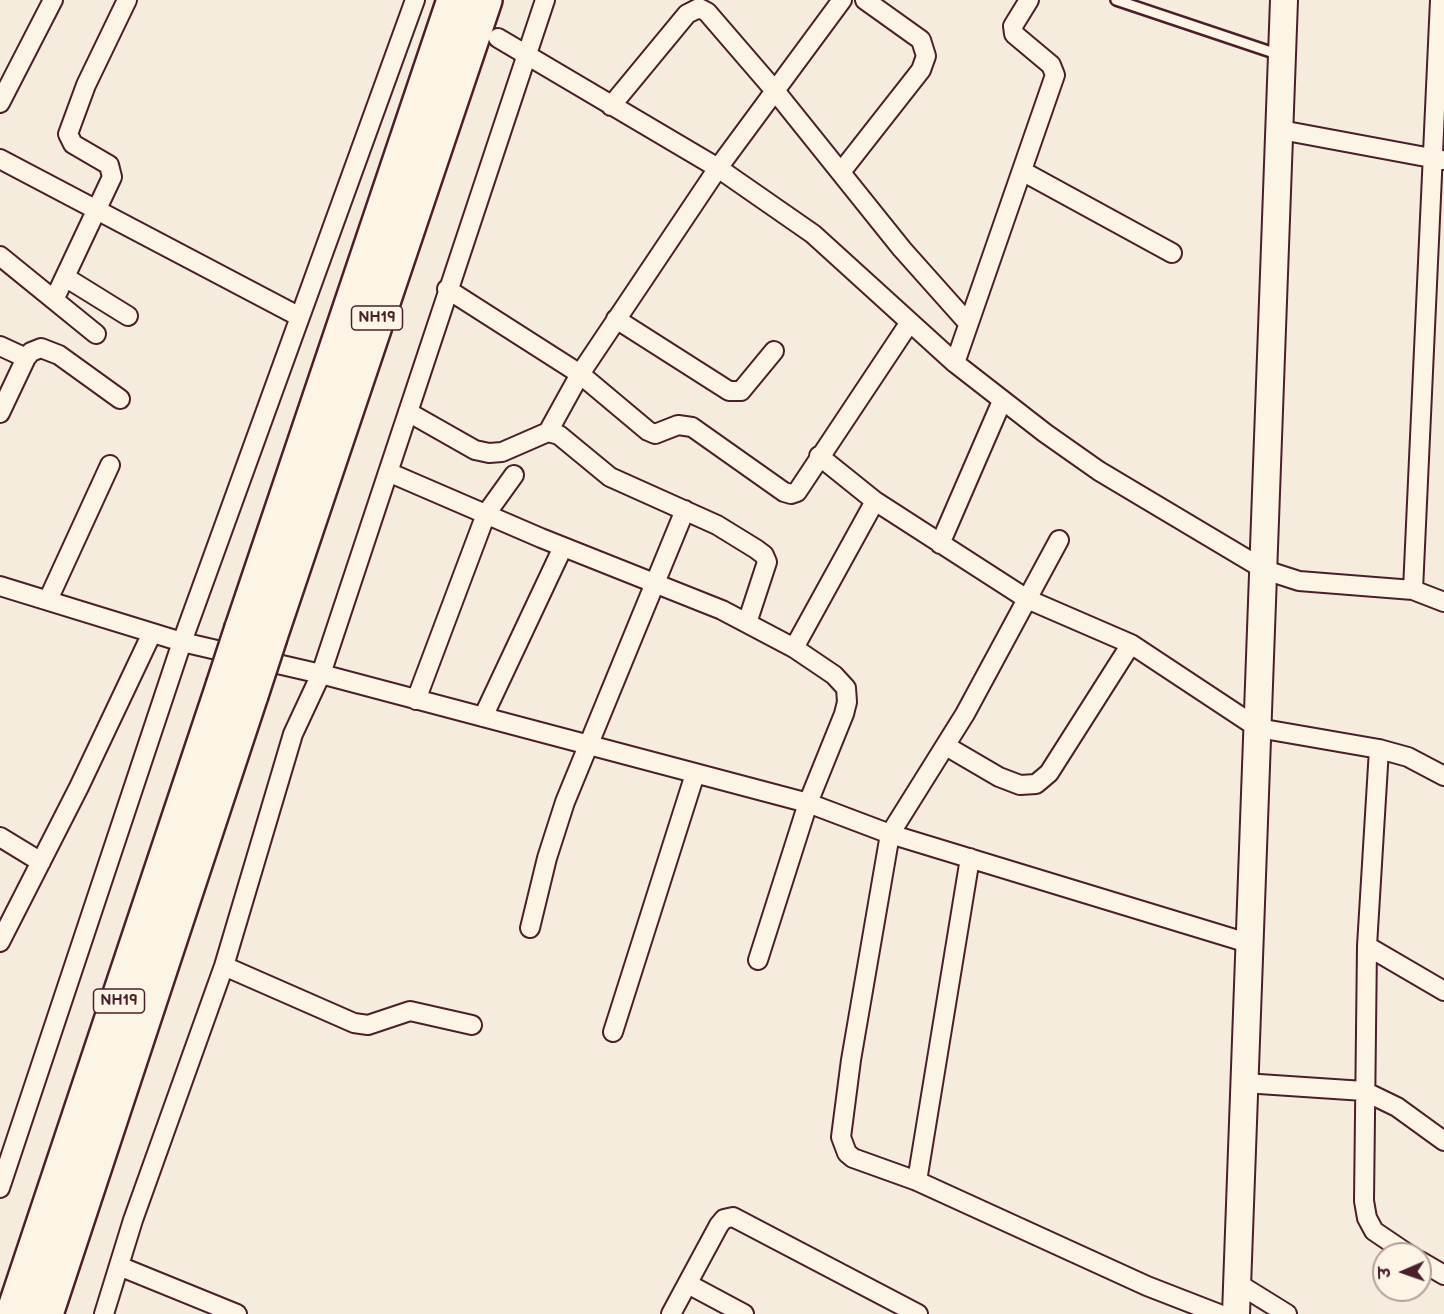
<!DOCTYPE html>
<html>
<head>
<meta charset="utf-8">
<style>
  body { margin:0 }
  #map { position:relative; width:1444px; height:1314px; overflow:hidden; background:#f5ecde; font-family:"Balsamiq Sans","Playpen Sans Deva",sans-serif }
  canvas { display:block }
  .north { position:absolute; left:1372px; top:1242px; width:60px; height:60px; box-sizing:border-box; background:#fcf5e5; border:2px solid #b59f9b; border-radius:50%; rotate:268deg; font-size:16px; font-weight:700; line-height:24px; text-align:center; color:#4a1f2b }
  .north::after { content:''; display:block; margin:auto; width:21px; height:27px; background:#4a1f2b; clip-path:polygon(50% 0,100% 100%,50% 72%,0 100%) }
</style>
</head>
<body>
<div id="map">
<canvas width="1444" height="1314"></canvas>
<div class="north">उ</div>
</div>
<script>
const context = document.querySelector('canvas').getContext('2d');
context.lineJoin = 'round';
const poly = rows => new Path2D(rows.map(r => 'M' + r).join(''));
function strokePath(path, color, width, dash) { context.strokeStyle = color; context.lineWidth = width; context.lineCap = dash ? 'butt' : 'round'; context.setLineDash(dash || []); context.stroke(path); }
function label(font, color, halo, rows, align = 'center') {
  context.font = font + ' "Balsamiq Sans",sans-serif'; context.lineWidth = 6; context.setLineDash([]); context.textBaseline = 'middle'; context.strokeStyle = halo; context.fillStyle = color; for (const [text, x, y, turn = 0] of rows) {
    context.save(); context.translate(x, y); context.rotate((+turn || 0) * Math.PI / 180); context.textAlign = isNaN(turn) ? turn : align; if (halo) context.strokeText(text, 0, 0); context.fillText(text, 0, 0); context.restore();
  }
}
const lane = poly([
  [1116,0,1280,55]
]);
const street = poly([
  [498,38,718,168,813,234,955,363,1045,433,1099,471,1265,570,1299,581,1413,590,1444,602],
  [0,103,53,0],
  [611,106,687,14,699,8,707,12,776,92,902,249,968,323],
  [1281,130,1442,160],
  [0,159,300,317],
  [1022,171,1172,253],
  [841,172,921,70,926,56,921,40,865,0],
  [0,256,96,334],
  [65,277,128,316],
  [447,289,580,374,648,431,655,434,678,425,692,427,784,492,791,494,797,492,910,322],
  [54,300,112,177,109,165,73,144,68,134,86,85,127,0],
  [616,319,729,391,741,391,774,351],
  [0,346,26,358],
  [955,363,1055,75,1051,65,1014,34,1013,26,1029,0],
  [408,412,475,450,489,453,502,452,548,432,559,435,610,477,717,525,756,549,764,555,767,562,747,623],
  [0,413,26,358,31,352,41,348,59,355,120,399],
  [548,432,580,374,718,168,842,0],
  [819,456,875,501,1027,599,1131,644,1258,728,1379,749,1408,757,1444,776],
  [388,472,541,538,722,610,794,648,834,675,846,688,847,702,844,714,808,803,758,960],
  [1059,540,965,714,890,834,851,1060,841,1137,847,1153,853,1158,917,1181,1147,1286,1219,1314],
  [940,544,1002,401],
  [0,586,182,642,321,674,808,803,890,834,1248,943],
  [1413,590,1440,0],
  [48,600,110,465],
  [794,648,875,501],
  [416,700,486,514,514,475],
  [483,717,563,547],
  [946,746,999,777,1020,785,1036,784,1049,773,1131,644],
  [1379,749,1367,946,1364,1201,1367,1218,1374,1231,1408,1254],
  [0,837,41,862],
  [530,928,547,858,565,802,685,510],
  [0,942,79,787,152,633],
  [1367,946,1444,991],
  [224,966,354,1023,368,1025,410,1011,472,1025],
  [613,1032,695,774],
  [1244,1083,1364,1091,1397,1107,1444,1141],
  [917,1181,970,858],
  [0,1188,182,642,415,0],
  [1420,1261,1444,1275],
  [119,1266,237,1314],
  [1237,1283,1287,1314],
  [688,1284,744,1314],
  [104,1314,133,1220,224,966,293,734,321,674,545,0],
  [671,1314,719,1225,724,1219,733,1217,918,1314]
]);
const secondary = poly([
  [1236,1314,1284,0]
]);
const highway = poly([
  [242,628,454,0],
  [270,637,485,0],
  [13,1314,223,686],
  [46,1314,251,695]
]);
const highwayBridge = poly([
  [223,686,242,628],
  [251,695,270,637]
]);
const shields = [
  [377,318,51],
  [119,1001,51]
];
const shieldNames = [
  ["NH19",377,318],
  ["NH19",119,1001]
];
strokePath(lane, '#4a1f2b', 14);
strokePath(street, '#4a1f2b', 22);
strokePath(secondary, '#4a1f2b', 30);
strokePath(highway, '#4a1f2b', 38);
strokePath(lane, '#fcf5e5', 9);
strokePath(street, '#fcf5e5', 18);
strokePath(secondary, '#fcf5e5', 26);
strokePath(highway, '#fcf5e5', 33);
strokePath(highwayBridge, '#4a1f2b', 38, []);
strokePath(highwayBridge, '#fcf5e5', 33);
for (const [x, y, w] of shields) { const box = new Path2D(); box.roundRect(x - w / 2, y - 12, w, 24, 4.5); context.fillStyle = '#fcf5e5'; context.fill(box); strokePath(box, '#4a1f2b', 1.5); }
label('bold 15px', '#4a1f2b', null, shieldNames);
</script>
</body>
</html>
